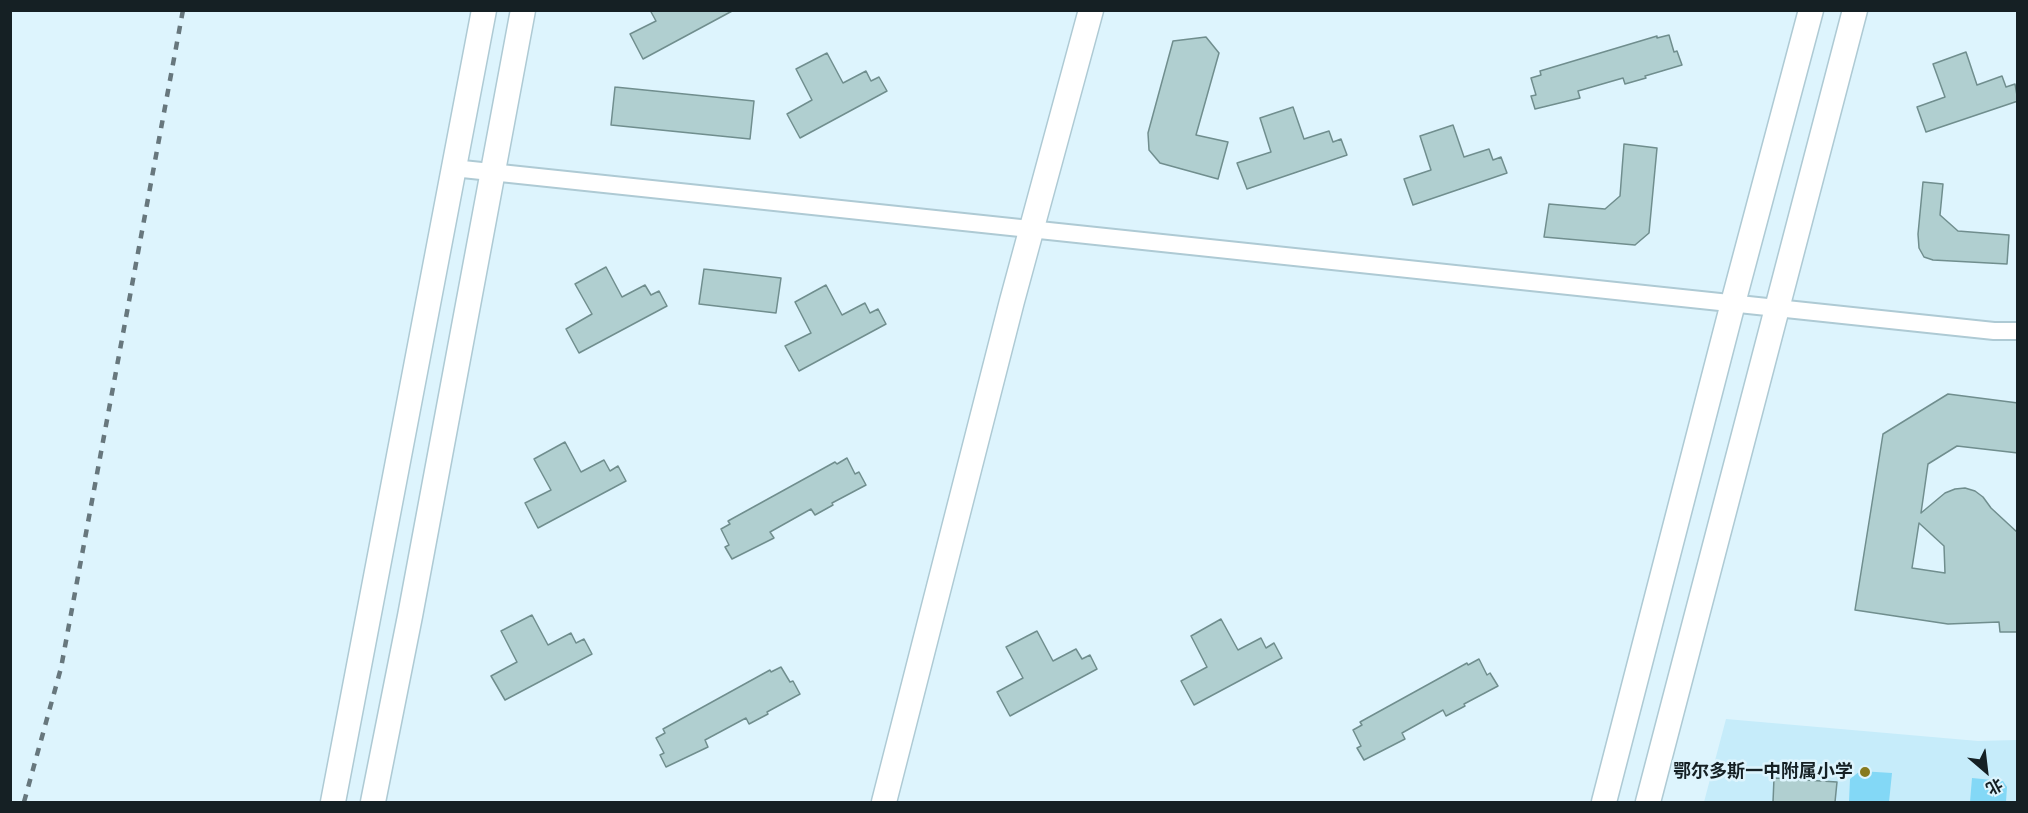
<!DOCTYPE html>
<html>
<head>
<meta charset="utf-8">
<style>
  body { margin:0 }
  #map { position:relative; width:2028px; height:813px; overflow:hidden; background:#ddf4fd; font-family:Merriweather,"Noto Sans SC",serif }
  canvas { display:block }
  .frame { position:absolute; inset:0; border:12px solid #152024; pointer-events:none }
  .north { position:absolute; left:1956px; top:741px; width:60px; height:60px; -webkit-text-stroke:4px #ddf4fd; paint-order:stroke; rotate:152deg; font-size:16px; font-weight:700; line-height:24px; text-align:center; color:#152024 }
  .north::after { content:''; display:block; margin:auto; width:21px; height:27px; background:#152024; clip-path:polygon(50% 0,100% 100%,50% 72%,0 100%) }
</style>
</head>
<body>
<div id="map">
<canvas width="2028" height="813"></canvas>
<div class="frame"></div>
<div class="north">北</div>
</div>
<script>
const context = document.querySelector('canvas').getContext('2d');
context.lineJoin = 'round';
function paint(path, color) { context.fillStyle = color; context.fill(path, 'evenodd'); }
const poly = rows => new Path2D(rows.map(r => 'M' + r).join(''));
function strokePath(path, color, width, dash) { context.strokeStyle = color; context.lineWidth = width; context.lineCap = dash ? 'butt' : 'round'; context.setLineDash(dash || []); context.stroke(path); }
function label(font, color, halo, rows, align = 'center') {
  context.font = font + ' Merriweather,"Noto Sans SC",serif'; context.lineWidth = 5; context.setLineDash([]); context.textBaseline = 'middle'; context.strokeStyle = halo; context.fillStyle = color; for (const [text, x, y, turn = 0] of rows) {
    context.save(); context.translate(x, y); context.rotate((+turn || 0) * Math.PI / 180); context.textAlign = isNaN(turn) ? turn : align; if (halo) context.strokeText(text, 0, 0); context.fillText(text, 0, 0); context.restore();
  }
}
const built = poly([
  [1726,719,1978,741,2017,740,2017,802,1704,802]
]);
const green = poly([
  [1860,771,1892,773,1889,802,1849,802,1850,779],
  [1972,778,2003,781,2007,787,2006,802,1970,802]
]);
const building = poly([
  [650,10,734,10,643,59,630,34,656,21,650,10],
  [1669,35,1674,52,1677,51,1682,65,1645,76,1646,78,1625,84,1623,78,1578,91,1580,98,1535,109,1531,96,1536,95,1531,78,1541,75,1540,71,1657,36,1657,38,1669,35],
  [1206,37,1219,53,1196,135,1228,142,1218,179,1160,163,1149,150,1148,133,1173,41,1206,37],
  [1966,52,1977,85,2002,76,2006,87,2015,84,2018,101,1926,132,1917,107,1945,97,1933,64,1966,52],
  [827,53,843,83,866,71,871,81,879,77,887,91,800,138,787,114,812,100,796,69,827,53],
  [615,87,754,101,750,139,611,125,615,87],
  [1293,107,1304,139,1329,131,1333,142,1341,139,1347,155,1247,189,1237,163,1271,152,1260,118,1293,107],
  [1453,125,1464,157,1489,149,1493,160,1501,157,1507,173,1413,205,1404,179,1431,170,1420,136,1453,125],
  [1624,144,1657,148,1649,233,1635,245,1544,237,1549,204,1605,209,1620,196,1624,144],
  [1923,182,1943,184,1940,215,1958,231,2009,235,2007,264,1933,260,1924,257,1919,248,1918,234,1923,182],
  [606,267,622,297,645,285,651,295,659,291,667,306,579,353,566,329,592,314,575,284,606,267],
  [704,269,781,278,776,313,699,304,704,269],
  [826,285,842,315,865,303,870,313,878,309,886,324,799,371,785,346,811,333,795,302,826,285],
  [1948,394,2018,403,2018,453,1957,446,1928,464,1921,513,1945,493,1955,489,1965,488,1975,491,1983,497,1991,508,2018,533,2018,632,2000,632,1999,622,1948,624,1855,610,1883,434,1948,394],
  [1919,523,1944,546,1945,573,1912,568,1919,523],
  [565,442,581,472,604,460,610,471,618,466,626,481,538,528,525,503,551,490,534,459,565,442],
  [847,458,855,474,859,472,866,485,832,503,833,505,815,515,811,509,770,532,774,538,732,559,725,547,729,545,721,529,730,524,728,521,835,462,837,464,847,458],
  [532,615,548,645,571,633,576,643,584,639,592,654,505,700,491,676,517,662,501,631,532,615],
  [1221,619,1238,650,1261,638,1266,648,1274,643,1282,658,1194,705,1181,681,1207,667,1191,636,1221,619],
  [1037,631,1053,661,1076,649,1082,659,1090,655,1097,669,1010,716,997,692,1023,678,1006,647,1037,631],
  [1479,659,1487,675,1490,673,1498,686,1464,704,1465,706,1446,716,1443,710,1402,733,1405,739,1364,760,1357,748,1361,746,1353,730,1362,725,1360,722,1467,663,1468,665,1479,659],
  [781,667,790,682,793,681,800,694,767,712,768,714,749,724,746,718,705,740,708,747,666,767,660,755,664,753,656,738,665,733,663,729,770,670,771,672,781,667],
  [1774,778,1837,782,1835,802,1773,802,1774,778]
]);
const street = poly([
  [453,168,1994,331,2018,331]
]);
const secondary = poly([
  [333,802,484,10],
  [373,802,410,616,523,10],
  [884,802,1012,301,1091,10],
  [1604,802,1733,303,1811,10],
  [1648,802,1855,10]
]);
const rail = poly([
  [24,802,61,668,183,10]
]);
const markers = [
  [1865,772,6,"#877a1f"]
];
const poiNames = [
  ["鄂尔多斯一中附属小学",1853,772]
];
paint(built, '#c6ecfa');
paint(green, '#83d8f6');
paint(building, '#b0cfd0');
strokePath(building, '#708e8e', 1.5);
strokePath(street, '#aecad4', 20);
strokePath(secondary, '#aecad4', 27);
strokePath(street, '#fff', 16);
strokePath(secondary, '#fff', 24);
strokePath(rail, '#67777d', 4.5, [8, 8]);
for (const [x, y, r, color] of markers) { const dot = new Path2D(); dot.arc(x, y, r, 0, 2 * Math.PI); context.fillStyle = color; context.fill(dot); strokePath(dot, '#ddf4fd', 2); }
label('bold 18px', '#152024', '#ddf4fd', poiNames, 'right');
</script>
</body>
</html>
